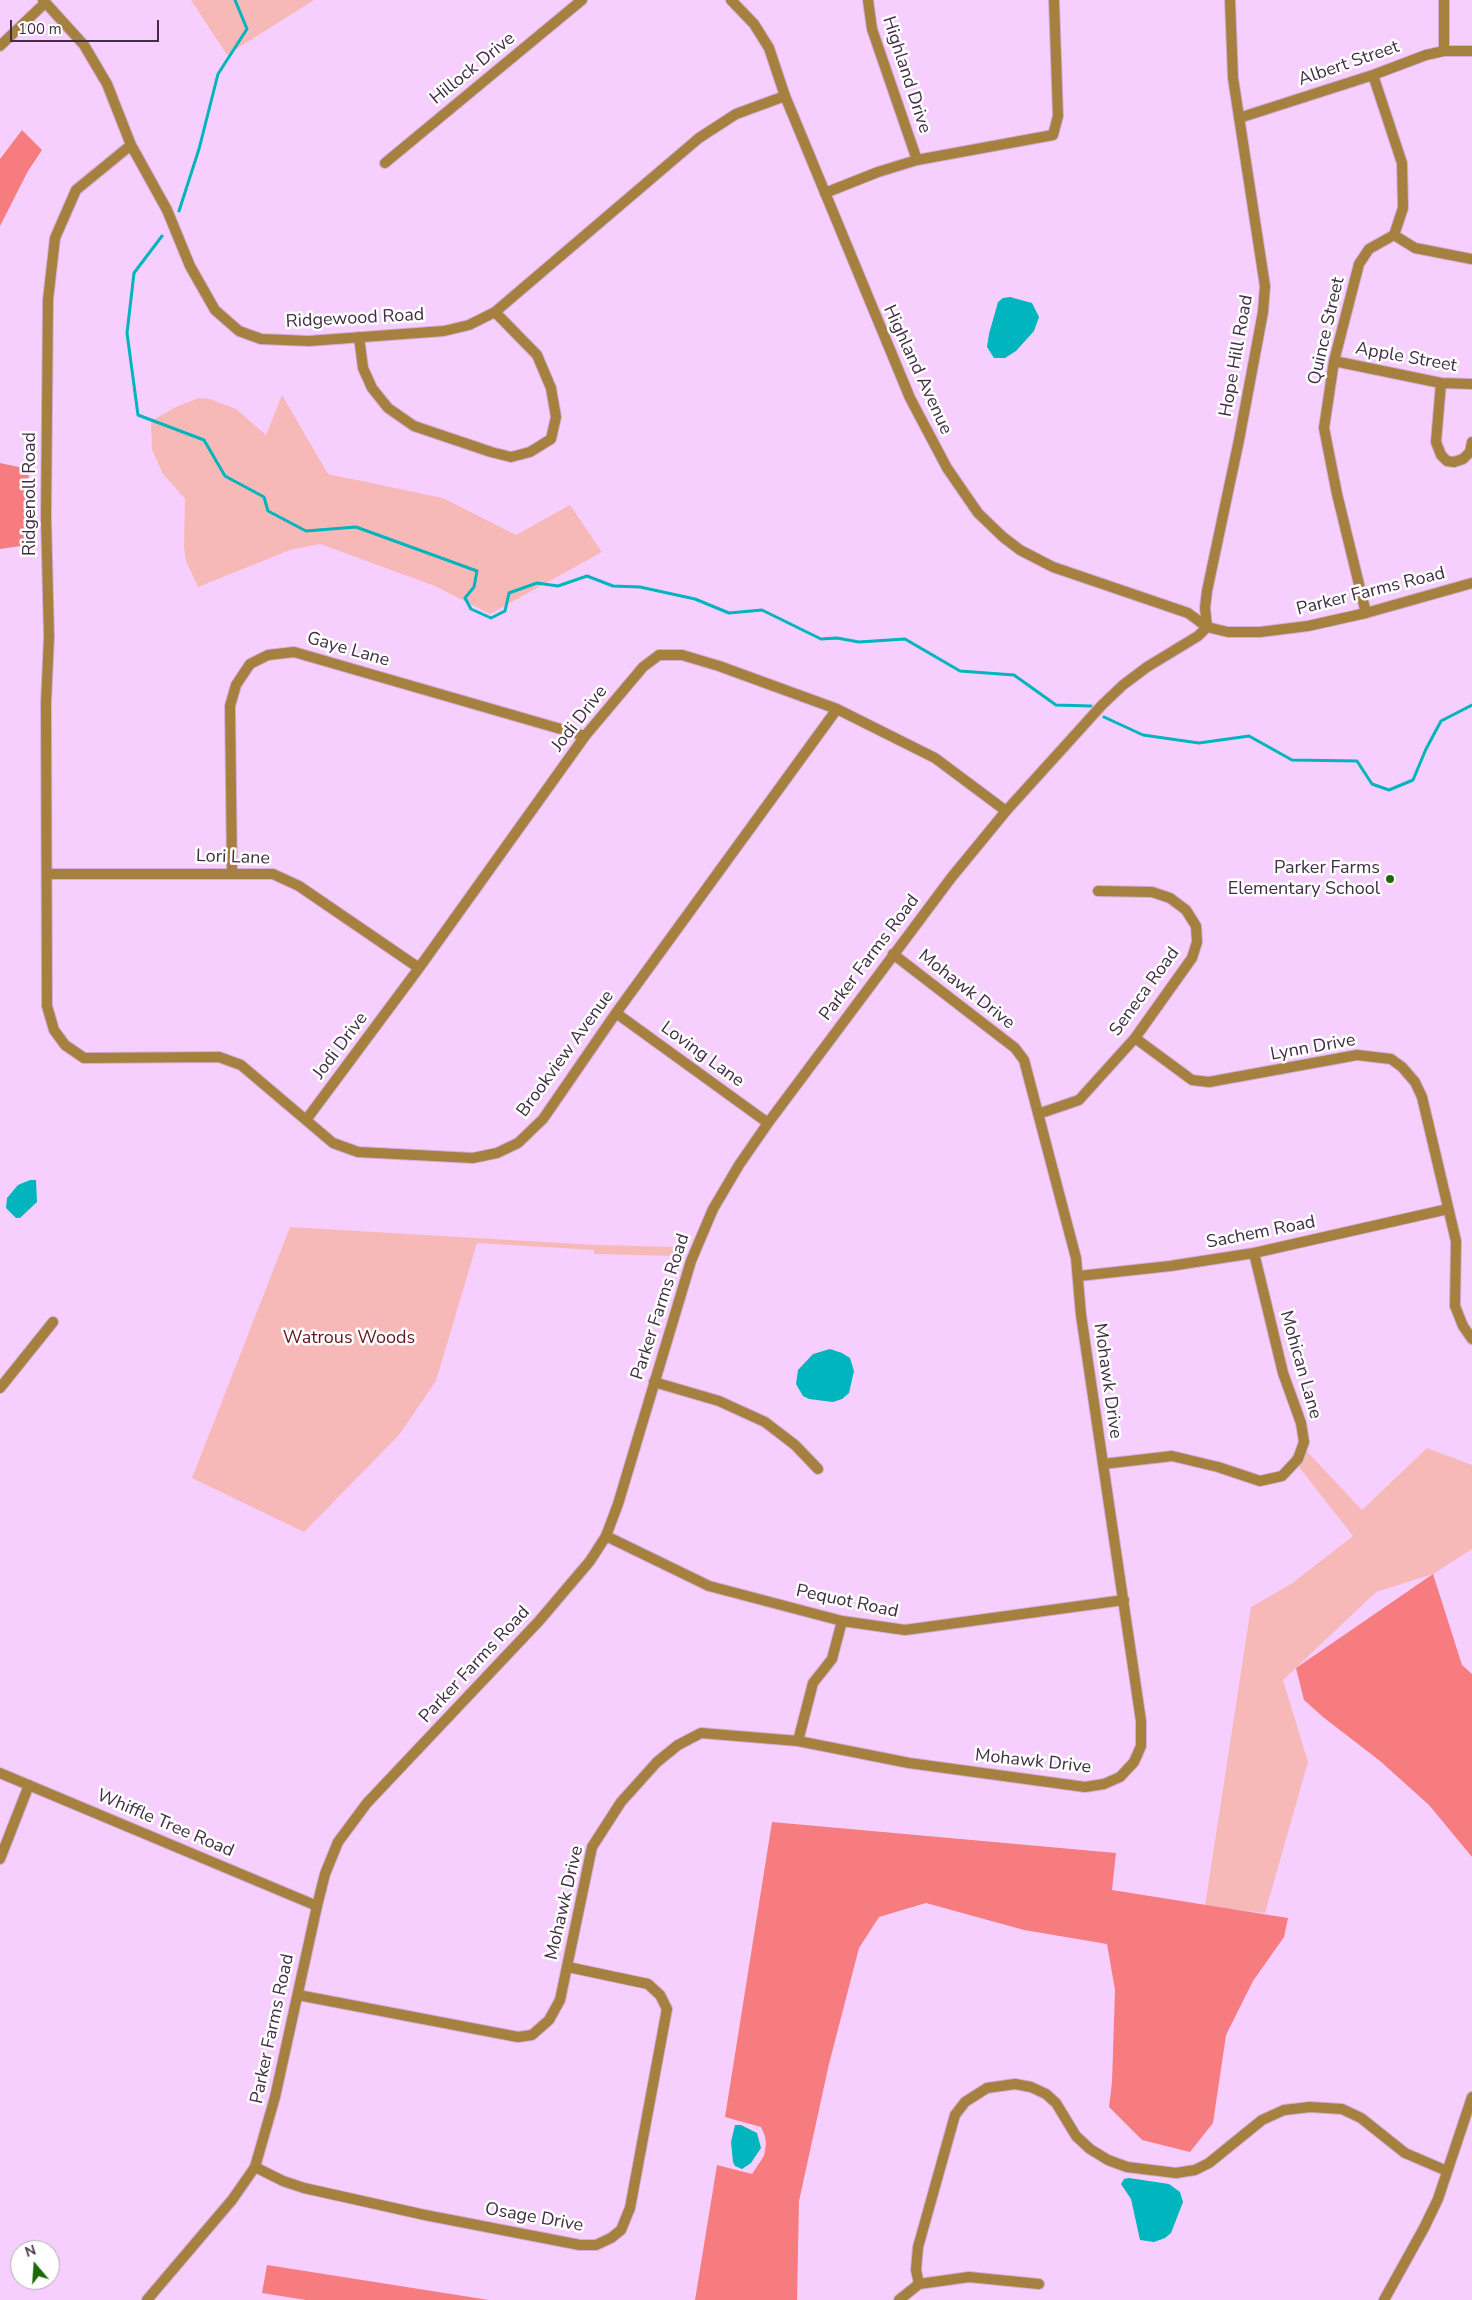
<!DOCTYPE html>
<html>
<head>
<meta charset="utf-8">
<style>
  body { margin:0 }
  #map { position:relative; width:1472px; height:2300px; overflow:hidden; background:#f6cfff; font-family:"Nunito Sans",sans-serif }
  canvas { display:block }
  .north { position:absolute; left:10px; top:2240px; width:50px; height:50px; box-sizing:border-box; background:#fff; border:1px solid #b3abb5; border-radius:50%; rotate:342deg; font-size:14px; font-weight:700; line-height:20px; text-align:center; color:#412e45 }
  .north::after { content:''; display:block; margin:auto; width:18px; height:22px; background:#1e6907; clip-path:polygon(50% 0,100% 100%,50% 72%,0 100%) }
  .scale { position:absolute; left:10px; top:20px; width:149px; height:22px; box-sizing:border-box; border:2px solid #412e45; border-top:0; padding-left:6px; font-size:15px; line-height:18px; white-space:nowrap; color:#412e45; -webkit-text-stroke:4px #fff; paint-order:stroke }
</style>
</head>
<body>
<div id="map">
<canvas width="1472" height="2300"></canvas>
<div class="north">N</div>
<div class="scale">100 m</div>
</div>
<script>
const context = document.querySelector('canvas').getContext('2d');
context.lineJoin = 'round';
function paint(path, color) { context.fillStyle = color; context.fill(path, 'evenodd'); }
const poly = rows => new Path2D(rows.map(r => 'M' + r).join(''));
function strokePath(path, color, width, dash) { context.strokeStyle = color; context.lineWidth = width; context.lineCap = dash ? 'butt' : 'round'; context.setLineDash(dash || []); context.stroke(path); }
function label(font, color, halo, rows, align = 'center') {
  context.font = font + ' "Nunito Sans",sans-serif'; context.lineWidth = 5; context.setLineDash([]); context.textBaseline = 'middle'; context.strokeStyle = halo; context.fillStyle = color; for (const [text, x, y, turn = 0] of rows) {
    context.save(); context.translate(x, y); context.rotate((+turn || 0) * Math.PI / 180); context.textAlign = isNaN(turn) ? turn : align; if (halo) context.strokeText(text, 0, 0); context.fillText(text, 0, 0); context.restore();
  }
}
const green = poly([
  [191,0,314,0,227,55],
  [282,395,328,474,443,498,516,535,570,505,602,552,490,614,435,586,320,544,290,550,198,587,186,561,184,547,185,499,163,474,157,461,152,450,151,421,176,407,199,398,210,399,236,409,266,435],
  [290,1227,595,1245,681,1247,678,1256,594,1254,594,1250,477,1243,436,1381,399,1435,304,1532,192,1478],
  [1299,1443,1362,1510,1427,1448,1472,1465,1472,1549,1433,1574,1376,1592,1283,1680,1308,1762,1265,1913,1205,1906,1251,1607,1291,1584,1353,1536,1291,1457]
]);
const forest = poly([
  [22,130,42,150,28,171,0,226,0,159],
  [0,463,28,469,34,544,0,549],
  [1433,1574,1462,1665,1472,1674,1472,1857,1429,1805,1380,1761,1323,1717,1304,1700,1296,1668],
  [772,1822,1116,1853,1112,1890,1288,1918,1284,1937,1253,1981,1226,2035,1213,2123,1190,2152,1142,2140,1109,2107,1112,2082,1115,1990,1107,1944,1024,1930,926,1903,879,1917,859,1948,829,2064,799,2201,797,2300,695,2300,717,2165,752,2174,764,2156,766,2144,765,2136,761,2127,725,2117],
  [267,2265,489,2300,306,2300,262,2293]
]);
const water = poly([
  [1010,297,1032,303,1039,317,1034,331,1016,351,1005,358,994,358,987,347,989,334,998,302,1003,298],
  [30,1180,36,1180,37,1202,20,1218,16,1218,6,1208,7,1198,18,1185],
  [830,1349,842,1353,850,1358,854,1371,849,1393,842,1399,833,1402,809,1399,803,1396,796,1384,798,1370,813,1354],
  [735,2125,741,2125,757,2133,761,2148,751,2163,742,2169,735,2166,733,2162,731,2142],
  [1129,2178,1169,2184,1180,2192,1183,2202,1171,2233,1165,2238,1154,2242,1140,2240,1131,2199,1121,2184,1124,2179]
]);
const stream = poly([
  [179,211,199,149,218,74,247,29,235,0],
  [162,236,134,273,127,333,138,415,204,440,225,476,264,497,268,511,306,531,356,527,477,571,474,587,465,598,471,609,491,618,505,611,509,593,537,583,558,586,587,576,613,586,640,587,695,599,729,613,762,610,821,639,837,638,859,642,905,639,960,671,1014,675,1056,705,1091,706],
  [1104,717,1143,735,1199,743,1249,736,1292,760,1357,761,1372,784,1389,790,1413,780,1426,749,1441,721,1472,705]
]);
const minor = poly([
  [43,0,84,45,107,84,131,145,167,210,190,266,215,310,239,331,261,339,309,341,444,331,469,325,495,312,699,138,736,114,785,96],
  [868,0,872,29,917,160,1053,135,1058,116,1054,0],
  [0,46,45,3],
  [1444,51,1444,0],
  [1239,118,1373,75,1426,55,1444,51,1472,51],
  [131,145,76,190,55,238,48,300,46,517,49,637,46,703,47,1006,54,1030,65,1045,84,1058,219,1057,241,1065,333,1143,358,1152,473,1158,497,1153,518,1143,543,1119,616,1013,837,709],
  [385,163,582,0],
  [825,193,878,172,917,160],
  [1394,235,1415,248,1472,259],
  [359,337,363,368,372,388,388,408,414,426,491,452,511,457,530,452,551,439,556,417,551,388,537,355,495,312],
  [1334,361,1441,383,1472,384],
  [1441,383,1436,442,1441,455,1447,461,1454,462,1463,459,1470,452,1472,442],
  [1366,613,1337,494,1324,428,1334,361,1359,264,1369,249,1394,235,1403,208,1402,163,1373,75],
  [1207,627,1205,608,1207,591,1239,440,1263,312,1265,286,1233,78,1230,0],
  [232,872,230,706,236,685,250,664,268,655,294,652,585,736],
  [48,874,273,874,299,886,419,968],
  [616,1013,768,1123],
  [1135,1038,1192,1080,1209,1082,1357,1055,1391,1059,1402,1067,1415,1082,1422,1097,1456,1241,1455,1306,1463,1326,1472,1339],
  [1038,1114,1079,1100,1135,1038,1192,958,1197,942,1196,926,1186,910,1170,898,1152,892,1098,891],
  [306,1120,419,968,585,736,643,667,659,655,682,655,719,666,837,709,935,758,1006,811],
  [1079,1276,1170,1266,1254,1253,1448,1209],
  [654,1382,719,1401,765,1422,795,1445,818,1469],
  [0,1388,53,1322],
  [1103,1464,1172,1456,1218,1467,1260,1481,1282,1476,1298,1459,1304,1442,1301,1423,1283,1373,1254,1253],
  [606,1536,709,1586,842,1621,905,1630,1124,1600],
  [798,1741,813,1683,832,1659,842,1621],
  [0,1773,317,1906],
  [0,1859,29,1785],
  [298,1995,518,2037,532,2035,549,2020,560,2000,592,1847,621,1802,657,1762,678,1745,701,1733,798,1741,909,1763,1085,1787,1104,1784,1120,1777,1134,1762,1141,1746,1141,1721,1081,1315,1076,1258,1024,1060,1015,1048,893,954],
  [255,2167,283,2181,304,2188,425,2215,580,2245,596,2245,611,2238,621,2230,630,2208,667,2009,660,1995,648,1984,568,1967],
  [919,2284,916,2270,918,2247,955,2115,965,2102,987,2088,1015,2084,1031,2087,1046,2094,1056,2103,1076,2136,1090,2149,1108,2160,1127,2167,1176,2173,1195,2170,1209,2163,1262,2120,1284,2110,1310,2107,1342,2109,1361,2118,1405,2153,1447,2171],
  [899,2300,919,2284,969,2277,1039,2284],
  [1384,2300,1424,2228,1438,2199,1472,2097]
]);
const tertiary = poly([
  [731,0,754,24,769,48,785,96,910,398,947,468,978,513,1003,537,1020,550,1053,567,1188,613,1207,627],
  [147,2300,232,2200,255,2167,275,2097,317,1906,325,1874,338,1842,367,1803,539,1621,590,1561,606,1536,618,1504,691,1261,713,1209,739,1165,768,1123,951,878,1006,811,1102,705,1123,685,1147,667,1198,636,1207,627,1228,632,1260,632,1308,626,1366,613,1472,583]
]);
const markers = [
  [1390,879,5,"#1e6907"]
];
const streetNames = [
  ["Albert Street",1349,64,-19],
  ["Hillock Drive",473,69,-39],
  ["Highland Drive",906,75,72],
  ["Ridgewood Road",355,319,-3],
  ["Quince Street",1327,331,-77],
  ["Hope Hill Road",1237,356,-80],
  ["Apple Street",1406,358,10],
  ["Highland Avenue",917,370,65],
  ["Ridgenoll Road",31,494,-90],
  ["Parker Farms Road",1371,592,-14],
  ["Gaye Lane",348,650,16],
  ["Jodi Drive",580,719,-52],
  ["Lori Lane",233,858,2],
  ["Parker Farms Road",870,958,-53],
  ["Mohawk Drive",966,990,38],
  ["Seneca Road",1145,992,-54],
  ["Jodi Drive",341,1046,-53],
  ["Lynn Drive",1313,1048,-10],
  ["Brookview Avenue",566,1054,-54],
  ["Loving Lane",702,1055,36],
  ["Sachem Road",1261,1233,-11],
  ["Parker Farms Road",661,1307,-72],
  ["Mohican Lane",1300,1365,74],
  ["Mohawk Drive",1107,1381,82],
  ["Pequot Road",847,1602,12],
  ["Parker Farms Road",475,1665,-47],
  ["Mohawk Drive",1033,1762,6],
  ["Whiffle Tree Road",165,1824,23],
  ["Mohawk Drive",565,1903,-77],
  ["Parker Farms Road",273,2029,-78],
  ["Osage Drive",534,2218,10]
];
const poiNames = [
  ["Parker Farms",1380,869],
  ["Elementary School",1380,890]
];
const parkNames = [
  ["Watrous Woods",349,1339]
];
paint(green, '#f7b9b8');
paint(forest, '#f67c7f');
paint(water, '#00b5bd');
strokePath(stream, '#00b5bd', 3);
strokePath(minor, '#d2afda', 12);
strokePath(tertiary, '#d2afda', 12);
strokePath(minor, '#a5803f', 10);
strokePath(tertiary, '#a5803f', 10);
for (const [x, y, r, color] of markers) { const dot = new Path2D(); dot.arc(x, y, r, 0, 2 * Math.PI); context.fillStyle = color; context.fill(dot); strokePath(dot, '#fff', 2); }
label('18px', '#412e45', '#fff', streetNames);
label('18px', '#412e45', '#fff', poiNames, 'right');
label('18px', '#64181f', '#fff', parkNames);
</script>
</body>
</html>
